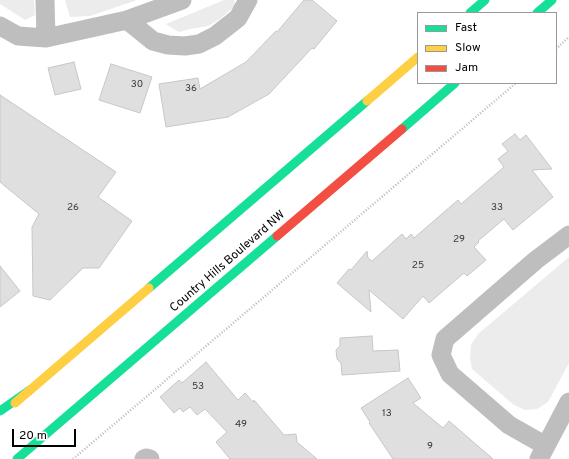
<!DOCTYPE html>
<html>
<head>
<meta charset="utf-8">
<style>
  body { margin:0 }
  #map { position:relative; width:569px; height:459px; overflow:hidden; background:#fff; font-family:Overpass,sans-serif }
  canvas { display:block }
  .legend { position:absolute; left:417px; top:12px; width:140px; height:72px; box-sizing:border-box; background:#fff; border:1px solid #999; margin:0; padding:5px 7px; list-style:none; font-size:12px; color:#000 }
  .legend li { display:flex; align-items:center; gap:8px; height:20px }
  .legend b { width:20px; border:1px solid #999 }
  .scale { position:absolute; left:12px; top:429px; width:64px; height:18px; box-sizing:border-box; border:2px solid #000; border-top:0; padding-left:5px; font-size:12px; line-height:14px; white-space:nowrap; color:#000; -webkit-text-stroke:3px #fff; paint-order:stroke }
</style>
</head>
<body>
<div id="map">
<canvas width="569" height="459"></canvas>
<ul class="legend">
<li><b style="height:5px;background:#16e098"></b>Fast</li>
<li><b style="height:5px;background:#ffcf43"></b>Slow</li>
<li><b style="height:5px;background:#f24e42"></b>Jam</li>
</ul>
<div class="scale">20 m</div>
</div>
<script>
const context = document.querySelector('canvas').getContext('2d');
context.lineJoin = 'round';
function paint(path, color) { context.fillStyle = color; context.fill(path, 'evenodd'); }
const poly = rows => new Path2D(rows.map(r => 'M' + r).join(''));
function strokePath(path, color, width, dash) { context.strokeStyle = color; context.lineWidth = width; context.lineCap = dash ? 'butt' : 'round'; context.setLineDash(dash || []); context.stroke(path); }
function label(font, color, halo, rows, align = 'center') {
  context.font = font + ' Overpass,sans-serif'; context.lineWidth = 4; context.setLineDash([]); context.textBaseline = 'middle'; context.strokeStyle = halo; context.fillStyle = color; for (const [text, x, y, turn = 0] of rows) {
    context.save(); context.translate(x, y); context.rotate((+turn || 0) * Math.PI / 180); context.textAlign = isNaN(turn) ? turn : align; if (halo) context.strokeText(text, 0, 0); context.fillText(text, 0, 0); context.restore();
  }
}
const green = poly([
  [0,0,34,0,35,15,25,20,0,4],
  [65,0,137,0,90,16,70,17],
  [224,0,234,0,236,5,220,19,208,26,190,29,179,32,169,26,166,24],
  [569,257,569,363,548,402,537,409,525,410,514,405,472,369,470,359,471,345,478,334]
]);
const building = poly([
  [304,0,312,0,337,21,314,49,312,48,269,94,228,117,166,127,159,84,198,78,200,89,246,62,276,31,277,32,304,0],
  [74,62,81,89,55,95,48,68,74,62],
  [111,64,152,77,140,113,99,100,111,64],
  [0,95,116,172,98,197,132,221,99,268,83,268,50,300,33,296,32,227,39,214,0,182,0,95],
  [515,134,520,140,526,135,552,169,532,170,553,197,513,230,504,219,478,241,479,242,474,247,486,260,467,276,464,273,429,303,423,296,403,319,369,290,371,312,337,283,349,269,351,270,367,251,368,258,372,261,402,234,406,239,411,234,414,238,458,200,461,204,504,167,498,159,508,151,502,144,515,134],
  [0,266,20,291,0,307,0,266],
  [372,336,373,351,398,350,400,371,342,375,341,363,337,359,336,350,340,346,340,338,372,336],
  [206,362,238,400,245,393,253,402,254,400,284,435,296,434,297,442,317,459,230,459,216,442,227,432,205,409,197,415,190,407,183,412,180,408,174,413,160,397,179,380,182,383,206,362],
  [408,378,421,398,413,403,443,428,449,421,493,459,393,459,369,423,370,422,361,408,408,378]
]);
const path = poly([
  [556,49,569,37],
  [73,459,516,83]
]);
const street = poly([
  [45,0,46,38],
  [127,20,153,41,168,45,185,46,199,44,215,36,238,18,248,0],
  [0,26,18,36,46,38,127,20,182,0],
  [546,446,509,425,450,374,441,355,445,339,536,260,569,235],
  [144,459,146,458,150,459],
  [539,459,569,402]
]);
const fast = poly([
  [470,13,485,0],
  [537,13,552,0],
  [402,129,455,83],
  [149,288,367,101],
  [0,411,30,390],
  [17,459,277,236]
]);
const slow = poly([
  [367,101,418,57],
  [15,403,149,288]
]);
const jam = poly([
  [277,236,402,129]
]);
const numberNames = [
  ["30",137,85],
  ["36",191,89],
  ["26",73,208],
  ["33",497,208],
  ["29",459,240],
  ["25",418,266],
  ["53",198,387],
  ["13",387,414],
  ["49",241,425],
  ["9",430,447]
];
const streetNames = [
  ["Country Hills Boulevard NW",228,262,-41]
];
paint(green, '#ececec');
paint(building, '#dfdfdf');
strokePath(building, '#c7c7c7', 1);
strokePath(path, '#b9b9b9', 2.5, [1, 2]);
strokePath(street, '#bebebe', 19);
strokePath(fast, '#16e098', 9);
strokePath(slow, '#ffcf43', 9);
strokePath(jam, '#f24e42', 9);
label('10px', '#383838', null, numberNames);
label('12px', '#000', '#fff', streetNames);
</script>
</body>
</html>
